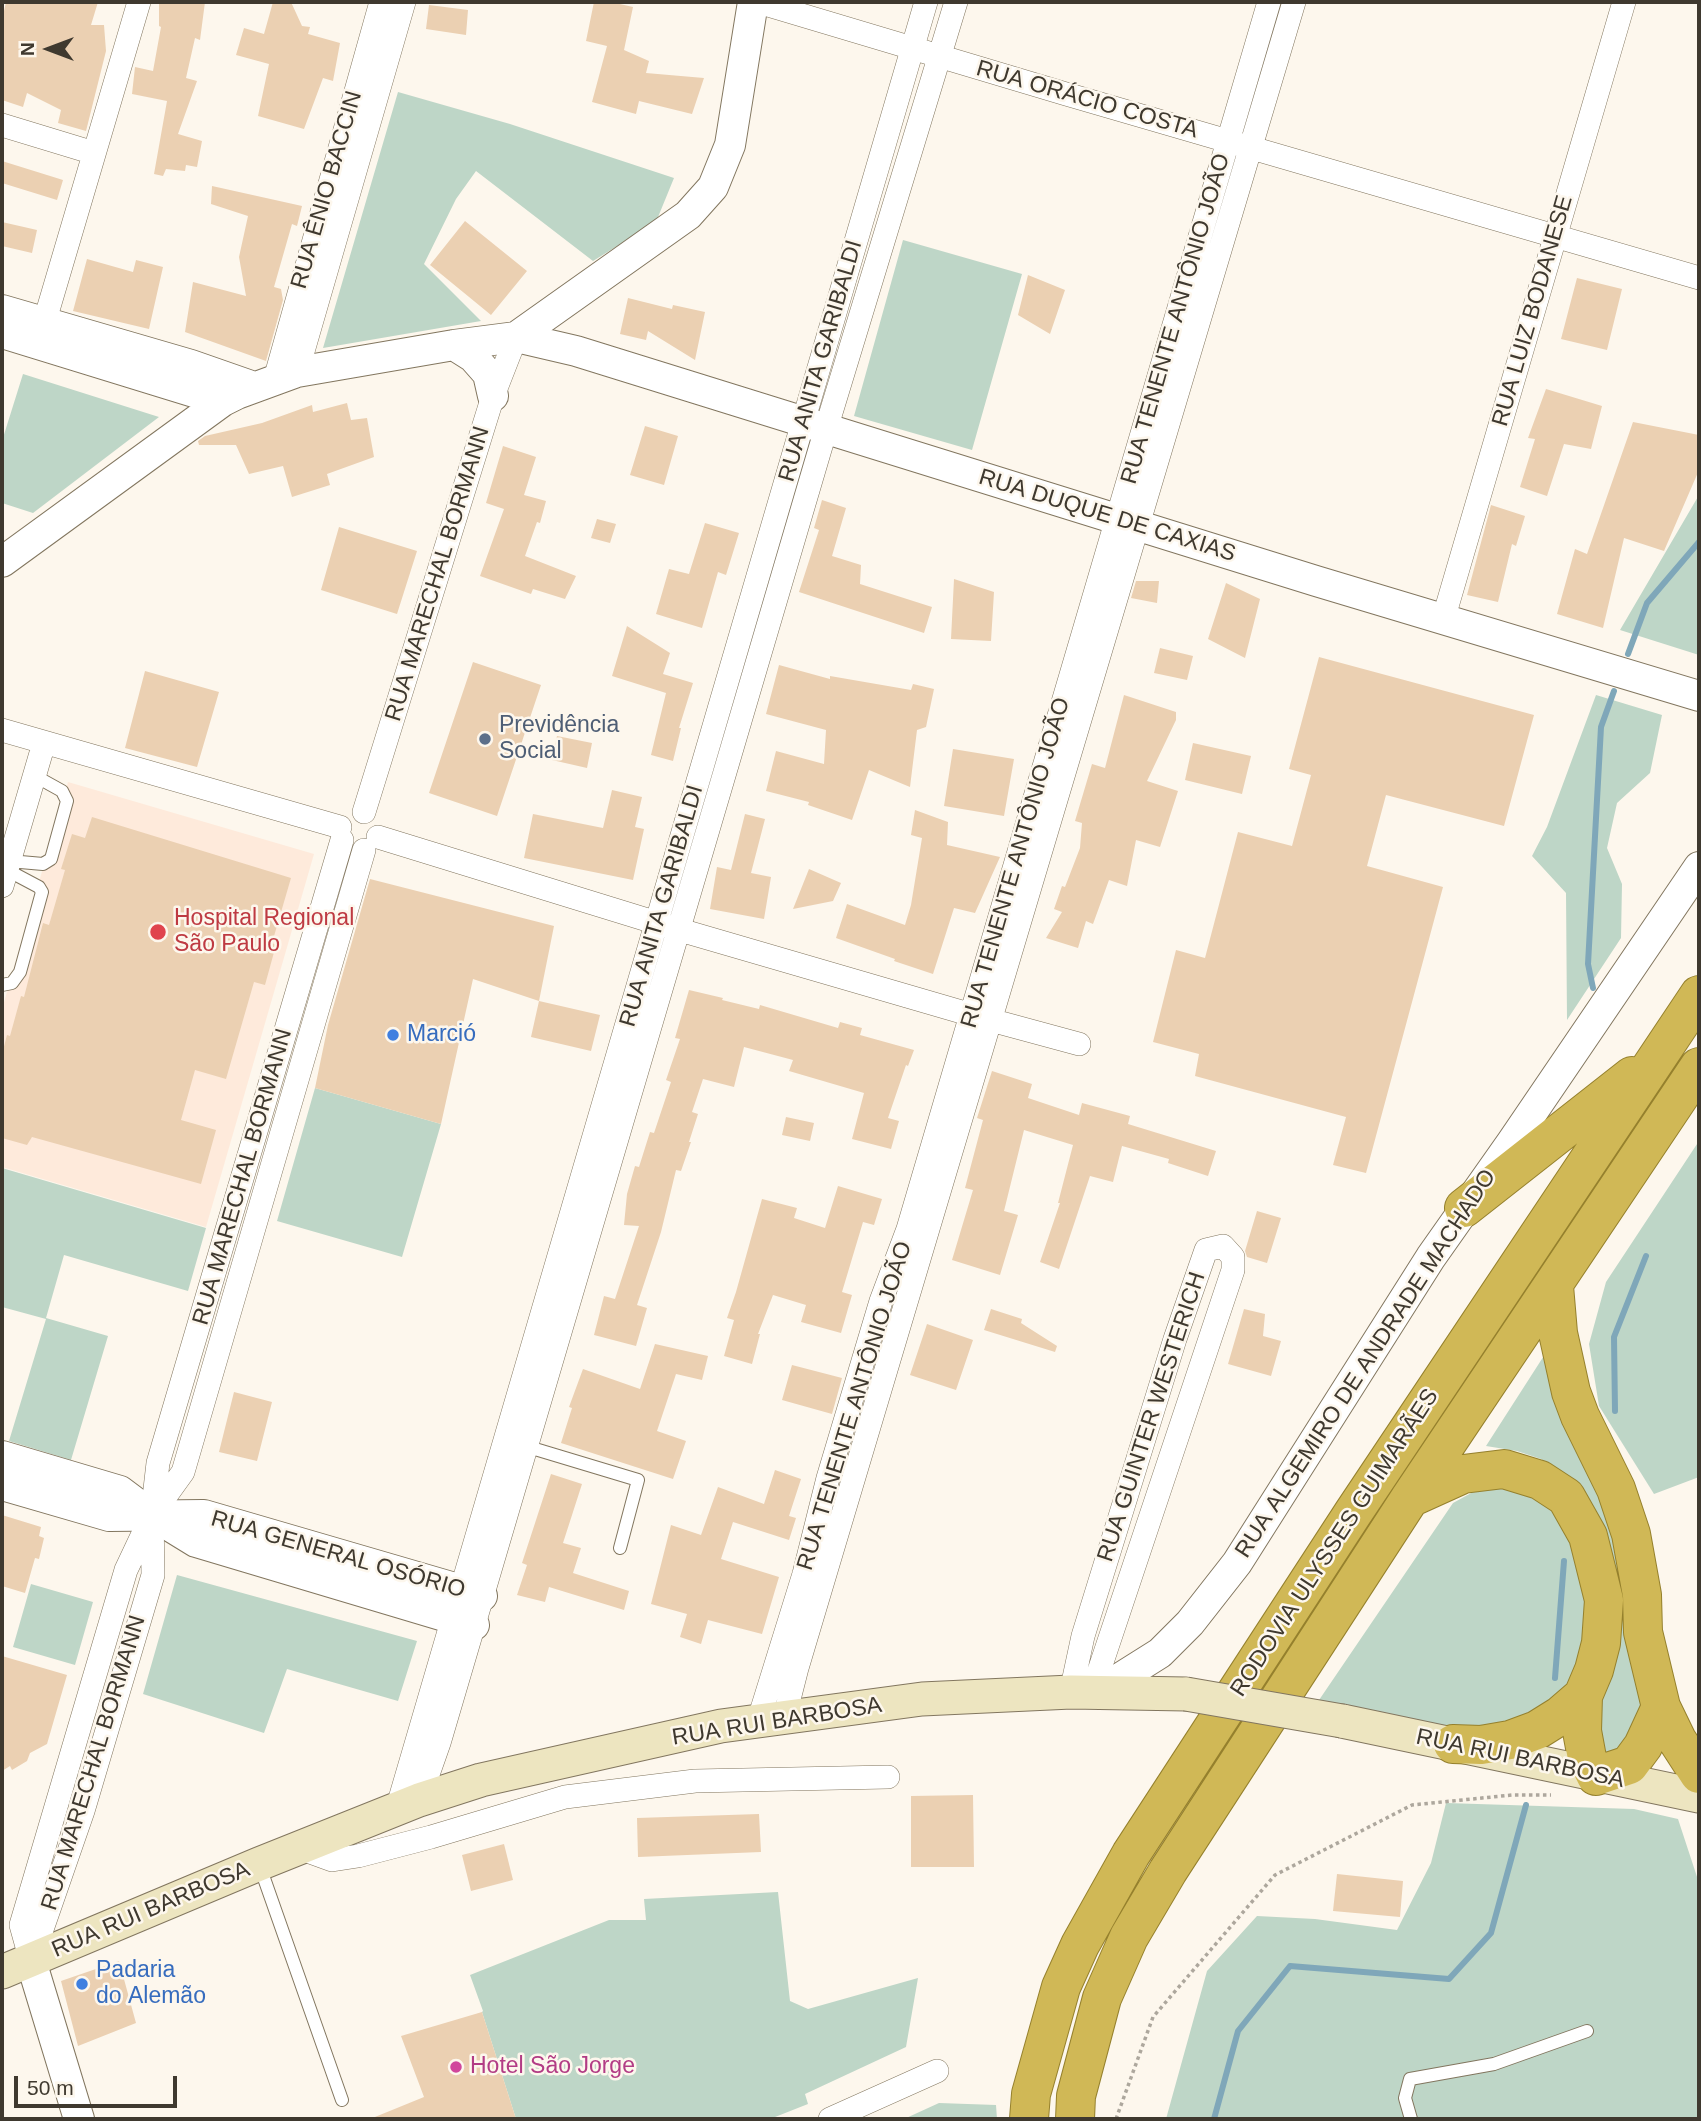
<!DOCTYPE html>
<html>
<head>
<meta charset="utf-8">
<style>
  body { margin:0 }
  #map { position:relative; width:1701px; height:2121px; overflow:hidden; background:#fdf7ed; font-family:Helvetica,sans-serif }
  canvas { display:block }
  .frame { position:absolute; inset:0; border:4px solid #3f392f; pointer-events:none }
  .north { position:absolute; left:14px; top:14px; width:70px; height:70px; -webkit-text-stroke:5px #fdf7ed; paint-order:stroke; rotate:270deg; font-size:19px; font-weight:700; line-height:28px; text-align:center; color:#3f392f }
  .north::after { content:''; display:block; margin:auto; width:24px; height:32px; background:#3f392f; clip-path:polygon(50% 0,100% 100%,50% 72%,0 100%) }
  .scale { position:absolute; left:14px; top:2076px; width:163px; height:32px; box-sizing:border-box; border:4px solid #3f392f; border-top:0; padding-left:9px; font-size:21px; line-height:24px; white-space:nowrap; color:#3f392f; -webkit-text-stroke:5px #fdf7ed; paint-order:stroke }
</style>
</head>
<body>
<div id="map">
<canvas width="1701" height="2121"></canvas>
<div class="frame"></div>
<div class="north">N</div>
<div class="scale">50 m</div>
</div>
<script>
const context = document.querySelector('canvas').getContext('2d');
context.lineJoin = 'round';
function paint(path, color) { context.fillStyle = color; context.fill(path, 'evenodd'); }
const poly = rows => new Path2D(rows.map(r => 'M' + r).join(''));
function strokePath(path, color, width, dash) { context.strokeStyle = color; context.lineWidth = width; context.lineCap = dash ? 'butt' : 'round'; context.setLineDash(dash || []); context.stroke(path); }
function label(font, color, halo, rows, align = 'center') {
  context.font = font + ' Helvetica,sans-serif'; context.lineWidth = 5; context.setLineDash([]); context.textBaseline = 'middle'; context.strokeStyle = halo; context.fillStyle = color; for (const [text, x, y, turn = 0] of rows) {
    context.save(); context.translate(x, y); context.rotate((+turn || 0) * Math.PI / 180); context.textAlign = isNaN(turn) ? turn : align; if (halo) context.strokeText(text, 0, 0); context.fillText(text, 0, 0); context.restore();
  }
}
const medical = poly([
  [68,782,314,854,206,1227,2,1167,2,1009]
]);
const green = poly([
  [398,92,510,124,674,178,656,222,593,261,476,171,456,199,424,264,481,321,323,348],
  [903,240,1022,274,972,450,854,416],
  [23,374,159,417,33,513,2,503,2,441],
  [1699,495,1699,655,1620,630],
  [1596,695,1662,715,1650,773,1617,803,1607,848,1622,884,1621,938,1567,1020,1566,893,1532,856,1547,827],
  [315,1088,441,1124,402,1257,277,1221],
  [1699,1141,1699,1477,1654,1494,1599,1406,1589,1344,1606,1282],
  [2,1168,206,1228,188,1291,64,1255,46,1318,108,1336,71,1460,9,1441,46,1319,2,1307],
  [1547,1351,1616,1501,1644,1724,1608,1760,1596,1743,1596,1688,1574,1485,1541,1459,1517,1451,1486,1446],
  [1484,1486,1536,1490,1564,1513,1592,1594,1581,1667,1559,1703,1492,1729,1451,1728,1317,1703,1453,1503],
  [177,1575,417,1641,398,1701,287,1669,264,1733,143,1694],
  [31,1584,93,1602,75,1665,13,1647],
  [1446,1803,1634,1809,1678,1819,1699,1883,1699,2119,1166,2119,1207,1971,1257,1916,1315,1919,1397,1930,1431,1863],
  [778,1892,790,2001,808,2009,918,1978,906,2047,805,2094,808,2104,770,2119,516,2119,482,2012,483,2011,470,1975,609,1920,646,1920,644,1899],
  [939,2103,996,2105,997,2119,904,2119]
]);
const stream = poly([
  [1628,654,1647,603,1699,542],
  [1593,988,1588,964,1601,727,1614,691],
  [1615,1411,1614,1337,1646,1256],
  [1555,1678,1564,1561],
  [1214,2119,1238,2031,1290,1966,1449,1979,1491,1933,1526,1805]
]);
const building = poly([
  [6,2,98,2,91,25,104,25,106,51,86,131,58,123,61,110,27,93,23,107,2,100,2,20],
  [159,2,205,2,200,40,195,38,186,78,197,81,178,134,202,141,197,167,186,165,185,171,166,169,163,176,154,174,167,101,132,94,135,67,153,71,161,27,159,26],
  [273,2,291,2,302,26,310,27,308,34,340,43,333,81,323,78,304,129,258,116,269,64,236,55,244,28,264,34],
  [594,2,611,2,633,7,624,50,649,61,646,73,704,78,692,114,639,101,636,114,592,102,607,46,586,41],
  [429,5,468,10,466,35,426,29],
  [2,161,63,180,57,200,2,183],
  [212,186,302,206,297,226,292,224,274,287,281,289,283,300,266,361,185,332,193,282,246,296,239,257,248,216,211,204],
  [465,221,527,271,491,315,430,265],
  [2,222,37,230,32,253,2,246],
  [87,259,133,272,136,260,163,267,149,329,73,311],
  [1028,275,1065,290,1050,334,1018,315],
  [1577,278,1622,289,1607,350,1561,339],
  [628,298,672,309,673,305,705,312,695,360,648,331,646,340,620,334],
  [1546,389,1602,406,1591,449,1564,444,1547,496,1520,487,1535,439,1528,438],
  [347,403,351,420,367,418,374,457,327,474,330,485,292,497,283,466,249,474,236,445,199,445,198,441,205,436,262,423,312,405,313,412],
  [1633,422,1699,435,1699,470,1664,551,1624,538,1603,628,1557,614,1575,549,1587,554],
  [645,426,678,436,664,485,630,475],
  [503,446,536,457,524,495,546,501,540,523,537,522,525,556,576,576,565,599,533,589,531,594,480,576,504,509,486,503],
  [822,500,846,508,832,556,861,565,860,584,932,607,924,633,799,592,819,530,814,528],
  [1491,505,1525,516,1516,546,1512,544,1498,602,1467,595],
  [597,519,616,524,610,543,591,538],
  [705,523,739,533,726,575,718,572,702,628,656,614,669,569,689,574],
  [339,527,417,551,397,614,321,590],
  [954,579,994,592,991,641,951,639],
  [1136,581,1159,581,1157,603,1131,598],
  [1226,583,1260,599,1245,658,1208,639],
  [627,626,670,653,663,674,693,683,679,728,681,728,673,761,651,755,666,693,612,676],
  [1160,648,1193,656,1187,680,1154,673],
  [1319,657,1534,715,1504,826,1386,795,1367,866,1443,887,1366,1173,1333,1165,1346,1117,1195,1076,1199,1054,1153,1042,1176,950,1205,958,1238,832,1292,846,1311,775,1289,769],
  [473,662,541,685,497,816,429,793],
  [779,665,830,679,830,676,911,690,913,684,934,689,926,727,917,730,910,787,869,770,852,820,808,805,809,802,766,791,776,751,824,764,826,730,766,714],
  [145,671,219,692,197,767,125,748],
  [1124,695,1176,712,1176,720,1147,781,1178,791,1160,847,1136,840,1127,886,1109,880,1093,924,1086,921,1078,948,1046,938,1062,912,1054,909,1062,886,1065,887,1080,848,1082,823,1075,821,1092,764,1105,768],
  [557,736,592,743,587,768,552,760],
  [1193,743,1251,756,1242,794,1185,780],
  [953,749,1014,759,1004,816,944,806],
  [612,790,642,797,635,827,644,829,633,880,524,858,533,814,603,828],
  [915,810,948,822,947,845,1000,857,975,913,954,908,933,974,894,961,895,959,836,938,847,904,905,925,911,905,922,838,911,835],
  [745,814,765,819,751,873,771,877,764,919,710,909,717,867,731,870],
  [92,817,291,878,272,943,276,945,265,985,254,982,226,1079,195,1070,181,1120,216,1130,201,1184,32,1137,27,1145,2,1138,2,1054,7,1035,10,1036,21,996,24,997,43,923,49,925,65,870,61,869,72,834,85,838],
  [809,869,841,883,833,901,793,909],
  [370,879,554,926,539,1001,473,979,441,1124,315,1088,328,1025],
  [689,990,723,998,722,1000,759,1009,760,1005,838,1028,840,1022,862,1028,860,1035,914,1050,908,1066,906,1065,888,1118,899,1121,891,1149,852,1139,864,1093,789,1071,793,1060,744,1047,734,1087,703,1079,692,1112,698,1114,689,1142,691,1142,681,1171,676,1170,661,1232,637,1305,647,1308,636,1346,594,1335,604,1296,615,1299,639,1226,624,1225,627,1194,635,1166,639,1167,650,1132,654,1133,671,1082,666,1080,680,1039,675,1038],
  [539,1001,600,1015,591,1051,531,1037],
  [992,1071,1032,1084,1028,1098,1079,1115,1082,1103,1130,1116,1128,1124,1216,1151,1208,1176,1168,1163,1169,1159,1122,1146,1113,1182,1090,1176,1059,1269,1040,1262,1060,1203,1058,1203,1073,1145,1024,1130,1004,1211,1018,1215,1000,1275,952,1260,973,1190,965,1188,983,1120,977,1118],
  [786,1117,814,1123,810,1141,782,1135],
  [838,1186,882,1199,874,1225,863,1222,842,1292,852,1295,841,1333,801,1322,806,1305,773,1295,758,1334,760,1334,752,1364,724,1356,734,1320,727,1318,736,1292,762,1199,797,1208,794,1218,825,1228],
  [1257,1211,1281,1218,1267,1263,1247,1257,1245,1251],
  [991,1309,1022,1319,1021,1323,1057,1346,1055,1352,984,1330],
  [1244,1309,1265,1314,1263,1336,1281,1341,1271,1376,1228,1364],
  [927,1324,973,1340,956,1390,910,1375],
  [655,1344,708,1356,702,1380,676,1374,657,1431,686,1441,673,1479,561,1443,572,1408,569,1407,583,1369,640,1389],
  [792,1365,842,1378,832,1414,782,1400],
  [234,1392,272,1402,257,1461,219,1452],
  [775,1470,801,1479,789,1516,796,1518,789,1540,733,1522,721,1559,779,1577,762,1634,708,1620,701,1644,680,1637,687,1614,651,1604,671,1525,701,1535,718,1487,764,1504],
  [551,1474,582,1484,563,1543,581,1548,573,1573,629,1591,624,1610,549,1587,545,1602,517,1595,527,1565,522,1563],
  [2,1515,41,1527,39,1536,44,1538,39,1559,35,1558,25,1593,2,1586],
  [2,1656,67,1675,47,1744,30,1753,27,1761,12,1770,10,1766,2,1771],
  [973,1795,974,1867,911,1867,911,1796],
  [759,1814,761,1852,638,1857,637,1818],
  [504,1844,513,1880,471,1891,462,1855],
  [1337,1874,1403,1881,1400,1917,1333,1911],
  [119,1961,136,2023,78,2046,61,1981],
  [482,2012,516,2119,370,2119,424,2097,401,2036]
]);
const path = poly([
  [1116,2119,1153,2017,1275,1875,1412,1805,1512,1795,1551,1795]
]);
const service = poly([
  [9,861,43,864,51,859,67,801,62,791,35,776],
  [2,985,12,983,20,972,42,892,39,887,7,870],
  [525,1446,638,1480,620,1548],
  [259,1864,342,2100],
  [1411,2119,1405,2098,1410,2079,1494,2064,1587,2031]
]);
const minor = poly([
  [758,2,1066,94,1699,278],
  [2,125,94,153],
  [40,337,139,2],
  [297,372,404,2],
  [275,379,381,2],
  [1443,620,1624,2],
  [2,730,340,827],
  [364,812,493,396,516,337],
  [378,837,680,930,972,1015,1079,1044],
  [2,886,44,743],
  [1071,1692,1083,1636,1175,1339,1206,1250,1223,1246,1233,1257,1233,1270,1092,1692],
  [784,1719,797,1668,1294,2],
  [758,1722,804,1574,828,1478,881,1301,908,1229,1269,2],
  [419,1800,439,1743,826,429,956,2],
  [397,1809,926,2],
  [299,1848,332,1860,358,1856,431,1837,565,1797,695,1781,888,1777],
  [31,1961,21,1925,126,1570,152,1515,158,1463,342,840],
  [31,1961,83,1811,153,1575,152,1515,183,1472,364,850],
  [830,2119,937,2071]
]);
const tertiary = poly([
  [2,310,191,365,254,387],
  [2,333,223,401],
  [516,337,688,215,713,187,730,145,753,2],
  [454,345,473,357,488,374,493,396],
  [2,562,223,401,237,394,297,372,454,345,516,337,576,351,1316,581,1699,696],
  [2,1456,120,1491,152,1515,196,1542,474,1625],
  [2,1485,109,1516,204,1515,482,1596],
  [1098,1692,1160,1653,1190,1623,1237,1563,1431,1257,1512,1142,1699,867],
  [31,1961,79,2119]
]);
const secondary = poly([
  [1342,1721,1699,1796],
  [2,1972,259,1864,419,1800,481,1780,721,1726,922,1699,1071,1692,1186,1694]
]);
const trunk = poly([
  [1464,1208,1632,1076],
  [1554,1286,1558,1333,1571,1392,1580,1416,1616,1489,1631,1534,1642,1595,1643,1632,1661,1707,1677,1740,1699,1774],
  [1410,1498,1463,1474,1504,1469,1540,1480,1566,1497,1588,1536,1604,1600,1601,1643,1594,1670,1583,1696,1582,1731,1587,1758,1596,1776,1629,1765,1643,1746,1661,1707],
  [1453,1744,1481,1745,1510,1740,1537,1730,1561,1715,1583,1696],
  [1029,2119,1031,2094,1061,1987,1080,1945,1131,1854,1353,1513,1699,995],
  [1075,2119,1076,2096,1102,1998,1129,1937,1168,1871,1410,1498,1699,1067]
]);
const secondaryBridge = poly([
  [1186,1694,1342,1721]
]);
const markers = [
  [485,739,7,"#5c6f8a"],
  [158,932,9,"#e0444e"],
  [393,1035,7,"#3f7fe0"],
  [82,1984,7,"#3f7fe0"],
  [456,2067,7,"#d1479c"]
];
const streetNames = [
  ["RUA ORÁCIO COSTA",1087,100,16],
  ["RUA ÊNIO BACCIN",327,190,-74],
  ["RUA LUIZ BODANESE",1533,311,-74],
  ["RUA TENENTE ANTÔNIO JOÃO",1176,319,-74],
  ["RUA ANITA GARIBALDI",821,361,-74],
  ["RUA DUQUE DE CAXIAS",1107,516,17],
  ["RUA MARECHAL BORMANN",438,574,-73],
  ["RUA TENENTE ANTÔNIO JOÃO",1016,863,-74],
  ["RUA ANITA GARIBALDI",662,906,-74],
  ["RUA MARECHAL BORMANN",243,1177,-74],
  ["RUA ALGEMIRO DE ANDRADE MACHADO",1366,1364,-57],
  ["RUA TENENTE ANTÔNIO JOÃO",855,1406,-73],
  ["RUA GUINTER WESTERICH",1152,1417,-72],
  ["RODOVIA ULYSSES GUIMARÃES",1335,1543,-57],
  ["RUA GENERAL OSÓRIO",338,1555,16],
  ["RUA RUI BARBOSA",777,1722,-9],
  ["RUA RUI BARBOSA",1520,1759,12],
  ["RUA MARECHAL BORMANN",94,1763,-73],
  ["RUA RUI BARBOSA",151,1910,-23]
];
const serviceNames = [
  ["Previdência",499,726],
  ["Social",499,752]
];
const healthNames = [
  ["Hospital Regional",174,919],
  ["São Paulo",174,945]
];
const shopNames = [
  ["Marció",407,1035],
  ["Padaria",96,1971],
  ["do Alemão",96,1997]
];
const hotelNames = [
  ["Hotel São Jorge",470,2067]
];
paint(medical, '#feeadb');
paint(green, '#bed6c7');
strokePath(stream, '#7fa7b9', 6);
paint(building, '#ebd0b2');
strokePath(service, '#82765f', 14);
strokePath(minor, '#82765f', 24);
strokePath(tertiary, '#82765f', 32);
strokePath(secondary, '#82765f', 35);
strokePath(trunk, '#95802d', 40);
strokePath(path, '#ada79d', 3.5, [3.5, 3.5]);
strokePath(service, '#fff', 12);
strokePath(minor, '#fff', 23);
strokePath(tertiary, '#fff', 30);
strokePath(secondary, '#ede5c0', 33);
strokePath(trunk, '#d0b856', 38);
strokePath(secondaryBridge, '#82765f', 35, []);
strokePath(secondaryBridge, '#ede5c0', 33);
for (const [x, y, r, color] of markers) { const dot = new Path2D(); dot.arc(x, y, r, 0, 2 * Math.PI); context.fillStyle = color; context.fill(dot); strokePath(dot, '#fdf7ed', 2.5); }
label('23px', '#3f392f', '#fdf7ed', streetNames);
label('23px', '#4e5e75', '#fdf7ed', serviceNames, 'left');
label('23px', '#be3a42', '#fdf7ed', healthNames, 'left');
label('23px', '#366cbe', '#fdf7ed', shopNames, 'left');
label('23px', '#b23c85', '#fdf7ed', hotelNames, 'left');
</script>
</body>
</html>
